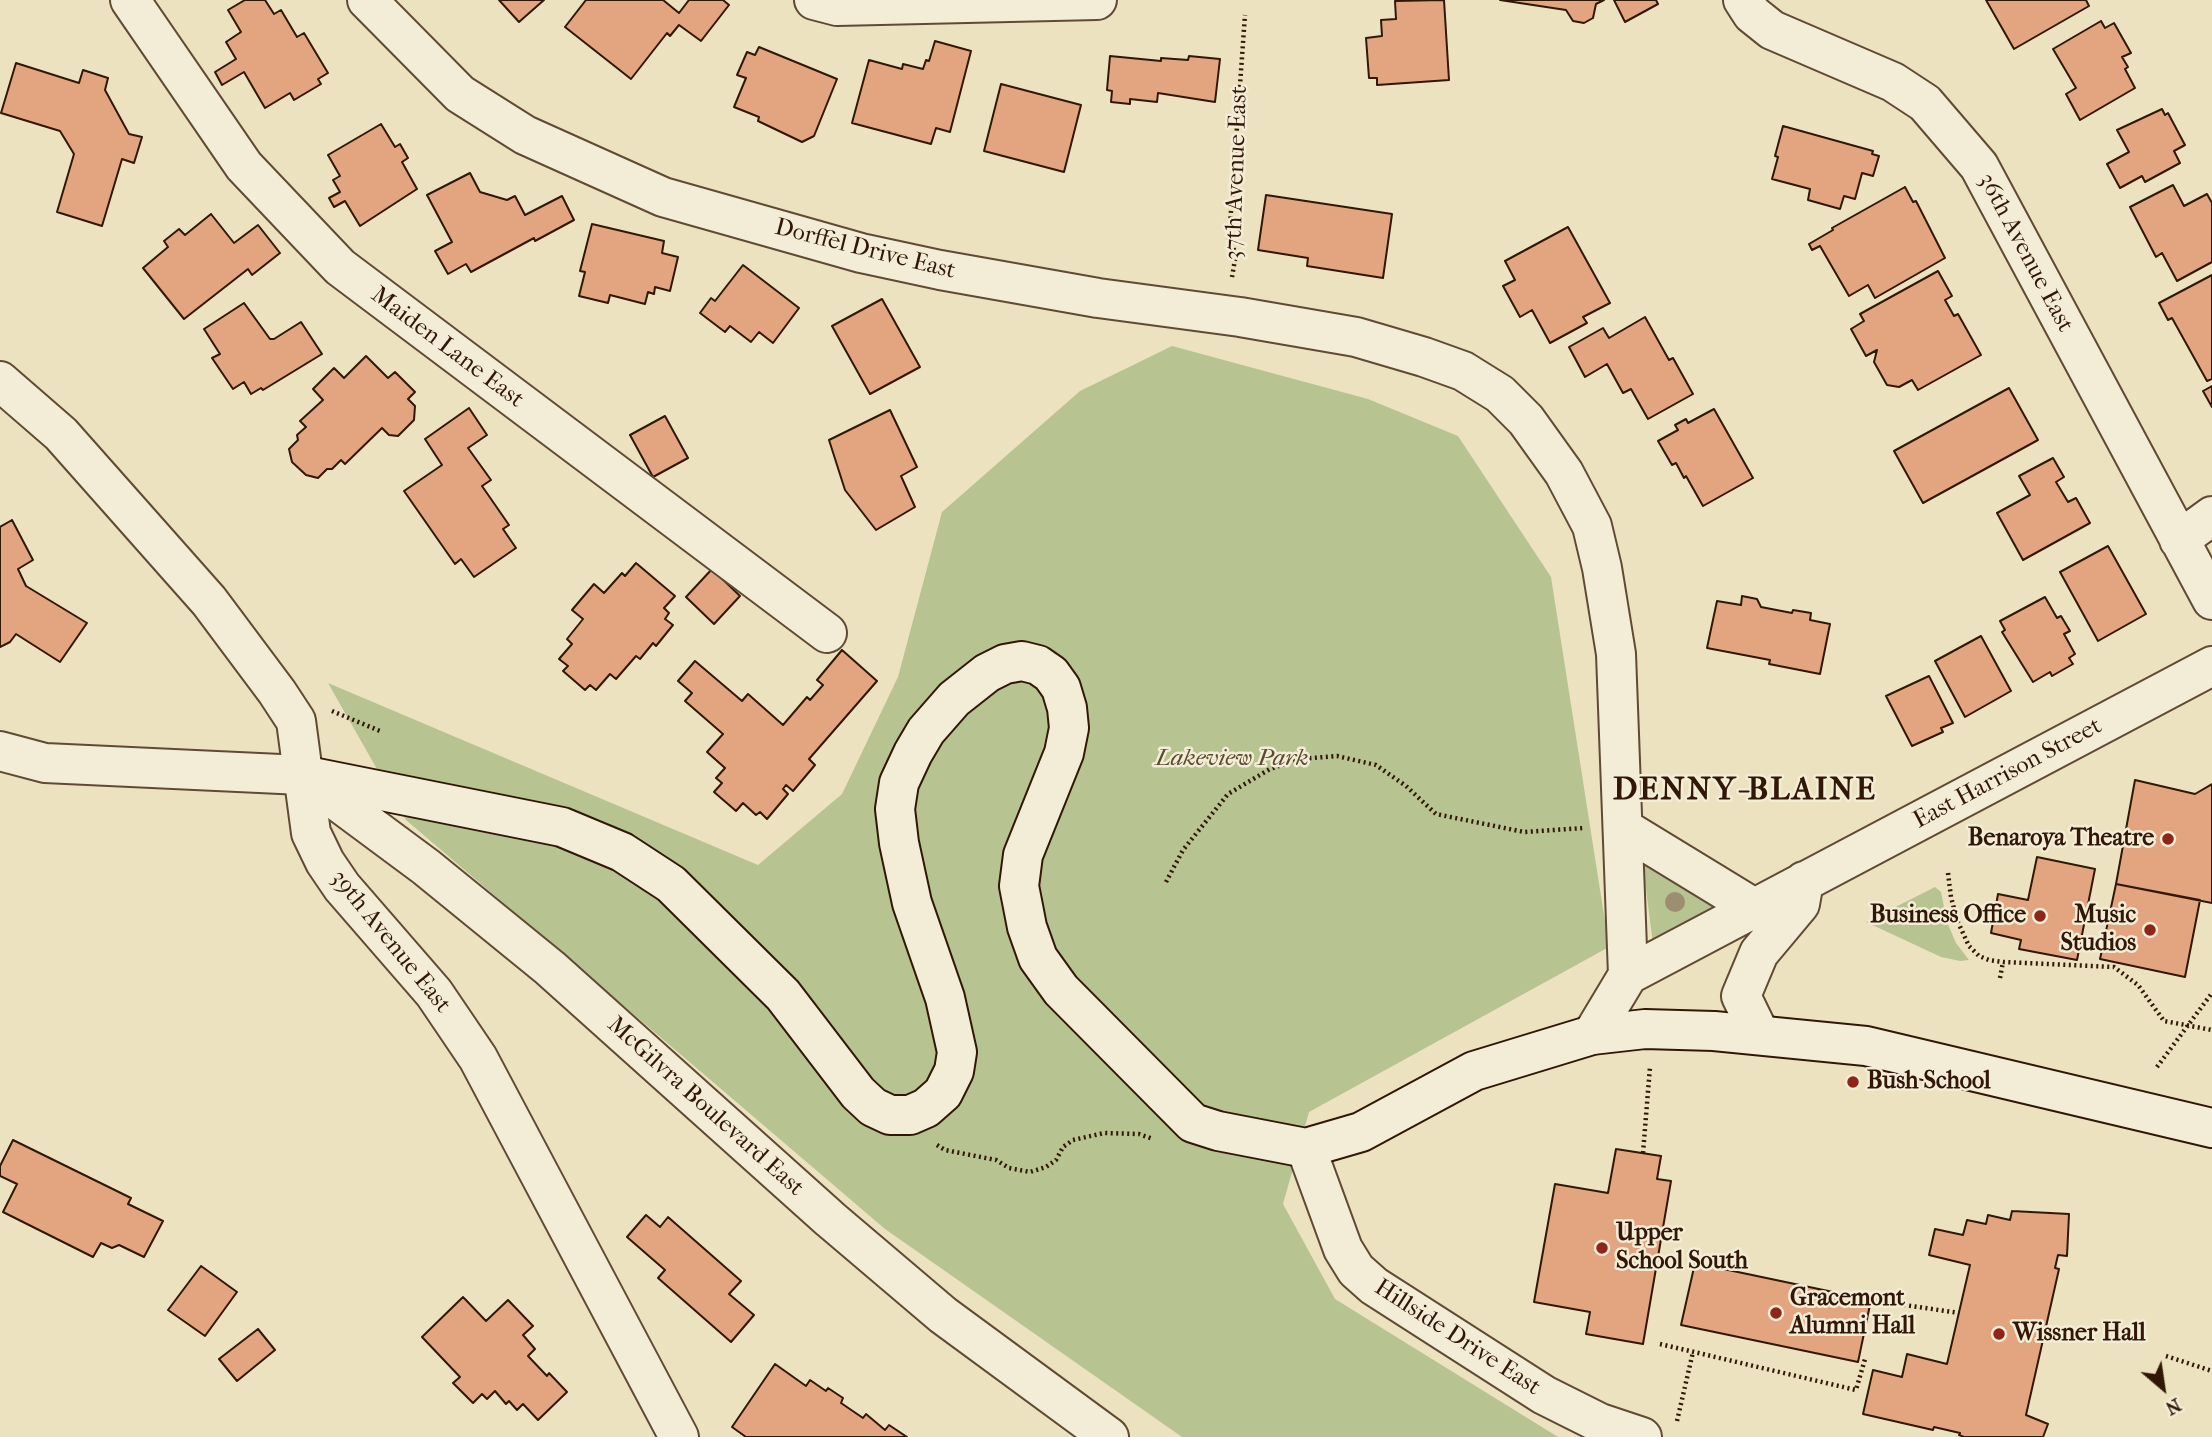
<!DOCTYPE html>
<html>
<head>
<meta charset="utf-8">
<style>
  body { margin:0 }
  #map { position:relative; width:2212px; height:1437px; overflow:hidden; background:#ece2c0; font-family:"IM FELL French Canon",serif }
  canvas { display:block }
  .north { position:absolute; left:2128px; top:1353px; width:70px; height:70px; -webkit-text-stroke:5px #f3ecd6; paint-order:stroke; rotate:151deg; font-size:19px; font-weight:700; line-height:28px; text-align:center; color:#311706 }
  .north::after { content:''; display:block; margin:auto; width:24px; height:32px; background:#311706; clip-path:polygon(50% 0,100% 100%,50% 72%,0 100%) }
</style>
</head>
<body>
<div id="map">
<canvas width="2212" height="1437"></canvas>
<div class="north">N</div>
</div>
<script>
const context = document.querySelector('canvas').getContext('2d');
context.lineJoin = 'round';
function paint(path, color) { context.fillStyle = color; context.fill(path, 'evenodd'); }
const poly = rows => new Path2D(rows.map(r => 'M' + r).join(''));
function strokePath(path, color, width, dash) { context.strokeStyle = color; context.lineWidth = width; context.lineCap = dash ? 'butt' : 'round'; context.setLineDash(dash || []); context.stroke(path); }
function label(font, color, halo, rows, align = 'center') {
  context.font = font + ' "IM FELL French Canon",serif'; context.lineWidth = 5; context.setLineDash([]); context.textBaseline = 'middle'; context.strokeStyle = halo; context.fillStyle = color; for (const [text, x, y, turn = 0] of rows) {
    context.save(); context.translate(x, y); context.rotate((+turn || 0) * Math.PI / 180); context.textAlign = isNaN(turn) ? turn : align; if (halo) context.strokeText(text, 0, 0); context.fillText(text, 0, 0); context.restore();
  }
}
const green = poly([
  [1172,346,1368,399,1458,436,1551,577,1609,947,1309,1112,1283,1204,1335,1299,1558,1437,1182,1437,885,1229,406,820,328,683,758,865,842,794,898,677,942,512,1080,391],
  [1642,858,1720,908,1653,944],
  [1935,887,1941,892,1947,922,1956,943,1969,960,1960,961,1941,957,1866,922]
]);
const building = poly([
  [245,0,265,0,274,14,281,10,297,37,304,33,328,73,318,79,321,84,294,100,290,93,265,108,244,72,222,85,215,72,236,59,226,42,241,32,228,10,245,0],
  [499,0,544,0,519,22,499,0],
  [586,0,663,0,679,13,689,0,723,0,729,5,701,41,679,25,670,36,667,33,631,79,565,27,586,0],
  [1444,0,1449,80,1377,85,1377,78,1369,78,1366,38,1382,36,1381,20,1396,19,1395,1,1444,0],
  [1500,0,1604,0,1596,4,1593,18,1584,23,1573,21,1566,10,1500,0],
  [1614,0,1656,0,1658,4,1625,22,1614,0],
  [1986,0,2086,0,2089,6,2014,49,1986,0],
  [2101,21,2105,28,2114,23,2131,53,2122,57,2128,67,2125,69,2135,88,2080,120,2066,94,2076,88,2053,49,2101,21],
  [935,41,971,51,950,132,936,128,931,144,852,123,869,60,902,69,903,64,923,69,926,60,929,61,935,41],
  [759,47,837,79,814,136,802,142,758,121,759,117,734,107,746,78,737,75,747,52,755,55,759,47],
  [1110,56,1161,61,1161,58,1188,60,1189,56,1220,59,1215,102,1158,93,1157,102,1130,99,1130,104,1111,102,1112,91,1107,90,1110,56],
  [16,63,79,83,83,70,108,78,105,90,129,134,142,137,134,163,122,159,102,226,57,212,74,154,60,131,1,113,16,63],
  [1001,84,1081,105,1064,172,984,151,1001,84],
  [2162,109,2165,115,2168,113,2185,145,2174,151,2180,163,2145,182,2142,176,2120,188,2107,164,2129,152,2117,130,2162,109],
  [381,124,395,147,400,144,408,158,402,162,417,189,360,226,345,201,334,207,329,198,340,192,333,180,340,176,328,155,381,124],
  [1783,126,1873,151,1872,154,1879,156,1873,176,1862,173,1855,199,1844,196,1840,209,1808,200,1810,189,1772,179,1778,157,1775,156,1783,126],
  [470,173,480,192,507,200,515,196,525,215,562,196,574,220,535,241,534,238,471,272,466,264,448,274,435,251,452,242,427,195,470,173],
  [2173,185,2184,206,2207,194,2212,203,2212,262,2177,281,2162,253,2156,257,2130,207,2173,185],
  [1905,187,1913,202,1916,201,1945,258,1875,298,1868,285,1849,296,1820,246,1812,250,1809,244,1833,230,1832,228,1905,187],
  [1266,195,1392,214,1383,278,1307,266,1308,258,1258,250,1266,195],
  [211,214,234,243,258,225,280,253,252,275,248,269,184,319,143,268,168,247,164,241,179,229,185,235,211,214],
  [592,224,664,241,662,253,678,257,670,291,655,287,654,294,648,292,645,304,610,295,608,303,579,296,585,272,580,271,592,224],
  [1568,227,1610,303,1583,317,1587,323,1550,343,1532,310,1520,317,1503,286,1515,280,1505,261,1568,227],
  [743,265,799,308,773,343,759,332,751,342,730,326,725,332,700,313,711,298,715,301,743,265],
  [1938,271,1952,296,1945,300,1954,316,1958,314,1981,355,1918,390,1912,380,1899,387,1887,385,1874,362,1877,350,1866,356,1851,329,1864,321,1860,314,1938,271],
  [2212,275,2212,379,2207,381,2172,318,2168,320,2159,303,2212,275],
  [882,299,920,367,870,394,832,326,882,299],
  [244,303,270,339,274,339,301,322,322,354,263,390,261,388,251,394,244,382,233,389,212,358,220,354,204,329,244,303],
  [1645,317,1669,360,1673,358,1693,394,1648,419,1631,389,1623,393,1607,364,1585,377,1569,347,1603,328,1609,338,1645,317],
  [366,356,388,378,395,372,415,392,408,399,415,406,414,420,398,436,389,435,382,428,345,464,341,460,332,469,327,469,318,478,306,475,292,462,289,449,298,440,297,435,306,427,300,421,323,400,313,389,334,368,344,378,366,356],
  [2212,386,2212,407,2203,391,2212,386],
  [2009,388,2038,440,1923,503,1894,451,2009,388],
  [469,408,487,435,468,448,491,480,482,486,509,525,503,529,516,548,474,577,461,559,455,564,404,491,442,465,425,439,469,408],
  [1714,409,1753,478,1703,506,1686,476,1684,478,1676,463,1672,465,1658,441,1678,430,1675,425,1686,419,1688,423,1714,409],
  [890,410,917,467,901,476,915,507,876,530,845,490,829,440,890,410],
  [665,416,688,458,653,477,630,435,665,416],
  [2053,458,2064,477,2056,482,2068,502,2076,498,2090,523,2023,560,1997,513,2030,495,2019,476,2053,458],
  [12,520,33,560,18,569,26,586,87,623,60,662,16,634,10,642,0,647,0,527,12,520],
  [2108,546,2146,614,2098,641,2060,572,2108,546],
  [636,563,675,596,664,608,669,613,665,619,673,625,656,646,653,643,640,659,636,656,616,679,610,674,596,690,590,685,585,690,563,671,568,666,559,659,572,644,567,639,583,619,572,610,594,584,604,593,622,573,625,576,636,563],
  [712,569,740,596,714,624,686,597,712,569],
  [1742,596,1757,599,1761,607,1792,613,1793,610,1811,613,1810,620,1830,624,1820,674,1769,664,1770,660,1707,648,1717,601,1741,605,1742,596],
  [2045,597,2057,618,2061,616,2070,631,2064,634,2075,654,2069,658,2073,664,2052,676,2050,672,2033,682,2002,632,2005,630,2000,621,2045,597],
  [1981,636,2011,691,1965,717,1935,661,1981,636],
  [842,650,877,681,809,759,815,765,793,791,786,785,783,789,788,794,767,819,760,812,756,815,743,803,736,811,714,792,722,783,716,778,725,768,707,752,723,734,685,701,692,693,678,681,695,661,742,701,748,694,783,725,807,697,810,700,823,685,817,680,842,650],
  [1929,676,1953,723,1941,728,1943,732,1912,746,1886,696,1929,676],
  [2135,780,2195,794,2212,784,2212,903,2116,884,2135,780],
  [2037,857,2095,869,2077,960,2019,949,2021,940,1991,933,1998,894,2028,900,2037,857],
  [2116,884,2200,900,2185,977,2100,959,2116,884],
  [13,1140,131,1198,128,1204,163,1221,144,1257,119,1245,112,1248,101,1243,93,1257,3,1212,17,1184,0,1176,0,1166,13,1140],
  [1616,1149,1661,1156,1657,1179,1671,1181,1643,1344,1586,1334,1590,1312,1534,1302,1555,1184,1608,1193,1616,1149],
  [2012,1211,2069,1214,2067,1256,2058,1255,2055,1268,2059,1269,2026,1415,2048,1424,2043,1437,1964,1437,1959,1435,1960,1433,1934,1427,1933,1430,1863,1414,1873,1370,1902,1377,1907,1354,1947,1364,1970,1265,1929,1255,1935,1229,1963,1235,1967,1220,1986,1224,1988,1215,2010,1220,2012,1211],
  [646,1215,660,1227,668,1217,741,1281,729,1294,754,1315,731,1342,658,1278,665,1270,627,1237,646,1215],
  [1695,1263,1871,1300,1858,1362,1681,1325,1695,1263],
  [201,1266,237,1292,205,1336,168,1310,201,1266],
  [463,1297,486,1321,508,1300,533,1326,523,1335,535,1349,528,1356,547,1376,549,1373,567,1392,538,1420,523,1404,517,1410,509,1401,506,1404,495,1391,487,1399,482,1394,473,1403,453,1383,460,1377,422,1337,463,1297],
  [258,1329,275,1350,237,1381,219,1359,258,1329],
  [775,1364,806,1386,810,1380,826,1391,828,1388,843,1398,841,1403,863,1418,866,1414,885,1430,889,1425,907,1437,746,1437,732,1427,775,1364]
]);
const path = poly([
  [1232,277,1236,254,1229,239,1245,15],
  [332,711,380,731],
  [1948,873,1951,897,1957,920,1969,946,1979,956,1989,960,2003,962,2114,967,2138,985,2164,1021,2212,1030],
  [1166,882,1183,850,1228,794,1270,769,1300,759,1337,756,1376,765,1406,786,1436,814,1524,832,1584,828],
  [2000,978,2003,962],
  [2157,1067,2212,993],
  [937,1145,945,1150,996,1160,1009,1168,1030,1172,1046,1167,1056,1160,1063,1147,1073,1140,1104,1133,1139,1134,1153,1139],
  [1643,1153,1650,1067],
  [1871,1300,1959,1313],
  [1660,1344,1856,1390,1865,1359],
  [2166,1356,2212,1371],
  [1677,1421,1693,1352]
]);
const minor = poly([
  [130,0,244,166,340,267,827,633],
  [367,0,460,94,525,135,663,197,861,253,940,270,1098,298,1240,317,1356,337,1424,357,1463,371,1500,394,1526,420,1564,473,1592,526,1602,568,1616,654,1628,975],
  [814,0,837,6,1097,0],
  [1743,0,1752,14,1772,30,1893,82,1925,103,1979,166,2212,600],
  [0,381,61,434,209,601,277,692,296,721,311,833,325,862,342,887,434,993,478,1058,679,1437],
  [2179,540,2212,516],
  [1623,828,1754,908],
  [1592,1035,1628,975,2212,666],
  [1760,1035,1741,996,1759,953,1800,904,1804,881],
  [1306,1148,1343,1249,1356,1270,1374,1286,1544,1395,1600,1423,1642,1437]
]);
const tertiary = poly([
  [0,751,45,763,302,775,426,867,550,968,830,1219,943,1315,1109,1437]
]);
const secondary = poly([
  [302,775,562,827,622,852,671,884,783,995,858,1093,873,1107,890,1115,910,1115,926,1108,943,1093,954,1071,957,1052,945,998,912,903,899,843,895,809,899,783,913,753,926,731,954,699,987,673,1005,664,1022,661,1038,665,1051,674,1061,688,1067,708,1069,728,1064,753,1023,855,1019,886,1027,927,1038,958,1061,990,1193,1123,1218,1131,1306,1148,1361,1132,1474,1071,1592,1035,1645,1029,1714,1031,1866,1046,2212,1128]
]);
const trees = [
  [1675,902]
];
const markers = [
  [2168,839,7,"#8f2418"],
  [2040,916,7,"#8f2418"],
  [2150,930,7,"#8f2418"],
  [1853,1082,7,"#8f2418"],
  [1602,1248,7,"#8f2418"],
  [1776,1313,7,"#8f2418"],
  [1999,1334,7,"#8f2418"]
];
const streetNames = [
  ["37th Avenue East",1237,173,-88],
  ["Dorffel Drive East",865,250,14],
  ["36th Avenue East",2025,253,62],
  ["Maiden Lane East",447,348,37],
  ["East Harrison Street",2008,774,-28],
  ["39th Avenue East",390,942,51],
  ["McGilvra Boulevard East",705,1107,42],
  ["Hillside Drive East",1457,1338,33]
];
const parkNames = [
  ["Lakeview Park",1232,759]
];
const poiNames = [
  ["Benaroya Theatre",2154,839,"right"],
  ["Business Office",2026,916,"right"],
  ["Music",2136,916,"right"],
  ["Studios",2136,944,"right"],
  ["Bush School",1867,1082],
  ["Upper",1616,1234],
  ["School South",1616,1262],
  ["Gracemont",1790,1299],
  ["Alumni Hall",1790,1327],
  ["Wissner Hall",2013,1334]
];
const districtNames = [
  ["DENNY-BLAINE",1745,791]
];
paint(green, '#b8c392');
paint(building, '#e3a580');
strokePath(building, '#311706', 2);
strokePath(minor, '#604a34', 42);
strokePath(tertiary, '#604a34', 42);
strokePath(secondary, '#311706', 42);
strokePath(path, '#311706', 4.5, [2, 3.5]);
strokePath(minor, '#f3ecd6', 38);
strokePath(tertiary, '#f3ecd6', 38);
strokePath(secondary, '#f3ecd6', 38);
context.fillStyle = '#9c8f71';
for (const [x, y] of trees) { context.beginPath(); context.arc(x, y, 10, 0, 2 * Math.PI); context.fill(); }
for (const [x, y, r, color] of markers) { const dot = new Path2D(); dot.arc(x, y, r, 0, 2 * Math.PI); context.fillStyle = color; context.fill(dot); strokePath(dot, '#f3ecd6', 2.5); }
label('24px', '#311706', '#f3ecd6', streetNames);
label('italic 24px', '#5a4b30', '#f3ecd6', parkNames);
label('bold 24px', '#311706', '#f3ecd6', poiNames, 'left');
context.letterSpacing = '2px';
label('bold 32px', '#311706', '#f3ecd6', districtNames);
context.letterSpacing = '0px';
</script>
</body>
</html>
